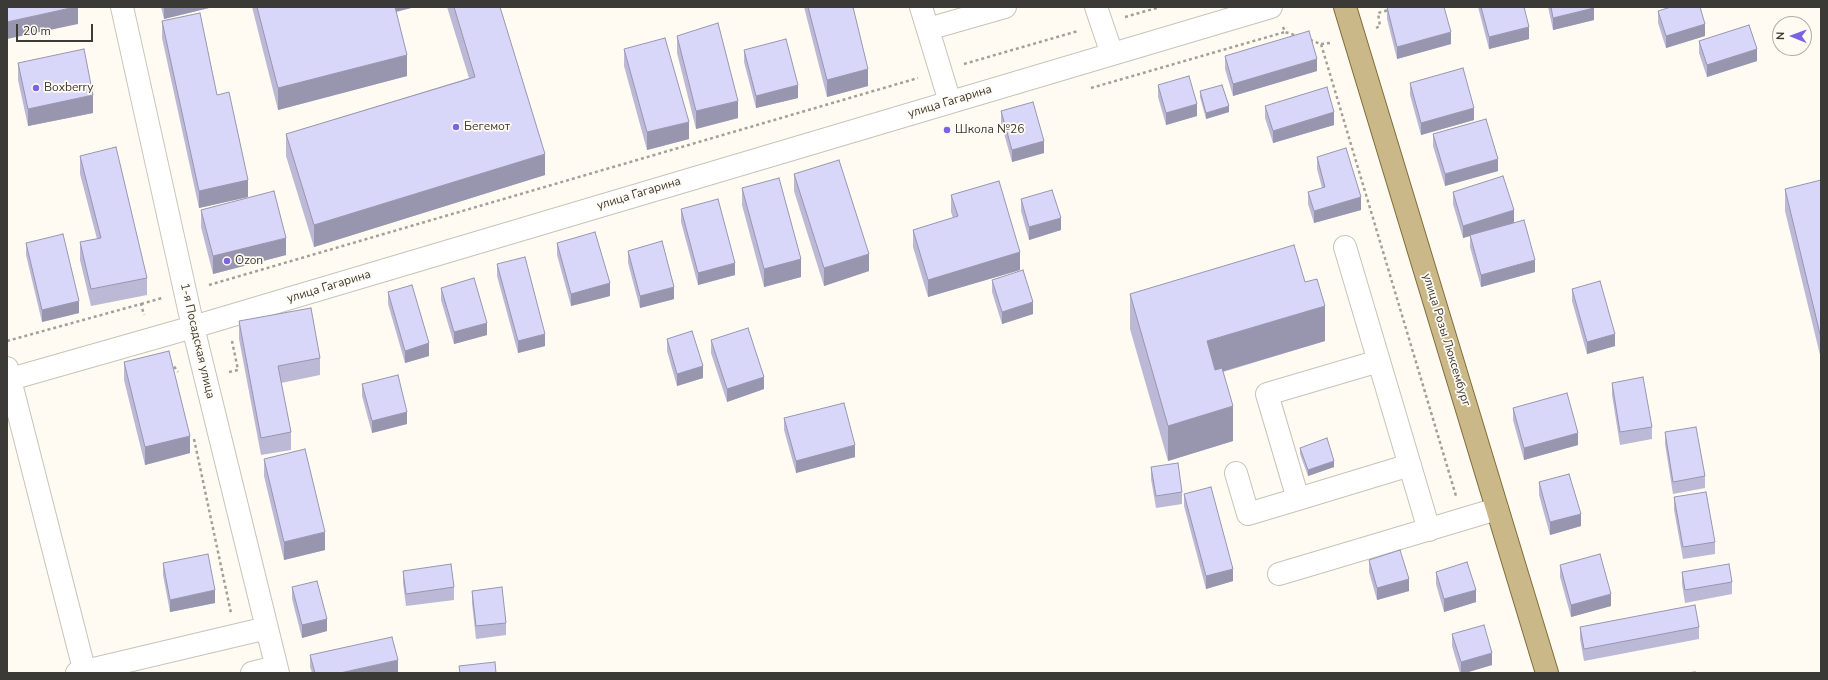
<!DOCTYPE html>
<html>
<head>
<meta charset="utf-8">
<style>
  body { margin:0 }
  #map { position:relative; width:1828px; height:680px; overflow:hidden; background:#fffbf2; font-family:"Nunito Sans",sans-serif }
  canvas { display:block }
  .frame { position:absolute; inset:0; border:8px solid #3c3a36; pointer-events:none }
  .north { position:absolute; left:1772px; top:16px; width:40px; height:40px; box-sizing:border-box; background:#fffbf2; border:1px solid #b1aea7; border-radius:50%; rotate:271deg; font-size:11px; font-weight:700; line-height:16px; text-align:center; color:#3c3a36 }
  .north::after { content:''; display:block; margin:auto; width:14px; height:18px; background:#7b64df; clip-path:polygon(50% 0,100% 100%,50% 72%,0 100%) }
  .scale { position:absolute; left:16px; top:24px; width:77px; height:18px; box-sizing:border-box; border:2px solid #3c3a36; border-top:0; padding-left:5px; font-size:12px; line-height:14px; white-space:nowrap; color:#3c3a36; -webkit-text-stroke:3px #fffbf2; paint-order:stroke }
</style>
</head>
<body>
<div id="map">
<canvas width="1828" height="680"></canvas>
<div class="frame"></div>
<div class="north">N</div>
<div class="scale">20 m</div>
</div>
<script>
const context = document.querySelector('canvas').getContext('2d');
context.lineJoin = 'round';
const poly = rows => new Path2D(rows.map(r => 'M' + r).join(''));
function strokePath(path, color, width, dash) { context.strokeStyle = color; context.lineWidth = width; context.lineCap = dash ? 'butt' : 'round'; context.setLineDash(dash || []); context.stroke(path); }
function paint(path, color) { context.fillStyle = color; context.fill(path, 'evenodd'); }
function label(font, color, halo, rows, align = 'center') {
  context.font = font + ' "Nunito Sans",sans-serif'; context.lineWidth = 3.5; context.setLineDash([]); context.textBaseline = 'middle'; context.strokeStyle = halo; context.fillStyle = color; for (const [text, x, y, turn = 0] of rows) {
    context.save(); context.translate(x, y); context.rotate((+turn || 0) * Math.PI / 180); context.textAlign = isNaN(turn) ? turn : align; if (halo) context.strokeText(text, 0, 0); context.fillText(text, 0, 0); context.restore();
  }
}
const path = poly([
  [1125,17,1160,7],
  [1283,27,1285,32,1298,36],
  [1376,28,1380,26,1378,13,1389,10],
  [1310,40,1321,44,1456,496],
  [1321,44,1330,43],
  [964,64,1078,31],
  [1091,88,1285,32],
  [209,285,918,78],
  [141,304,162,298],
  [7,341,141,304,144,315],
  [169,364,173,365,178,372],
  [229,372,238,370,232,341],
  [194,439,231,613]
]);
const minor = poly([
  [122,7,193,327,278,673],
  [921,7,950,102],
  [1096,7,1112,54],
  [928,29,1005,7],
  [1345,247,1429,530],
  [1379,361,1267,394,1298,499,1410,465],
  [7,368,85,673],
  [7,380,193,327,1271,7],
  [1236,473,1248,514,1298,499],
  [1279,574,1497,509],
  [77,673,267,628],
  [252,673,276,667]
]);
const major = poly([
  [1345,7,1547,673]
]);
const wall = poly([
  [161,7,213,7,164,19],
  [252,7,415,7,396,12,407,76,278,110],
  [447,7,500,7,545,175,314,247,286,156,286,134,469,78],
  [804,7,853,7,868,86,827,97],
  [1387,7,1451,44,1397,59,1387,19],
  [1478,7,1524,7,1529,39,1489,49],
  [1548,7,1594,7,1594,20,1553,30],
  [1658,11,1705,36,1666,48,1658,23],
  [162,21,217,95,248,197,199,208,162,38],
  [677,36,738,118,696,129,677,53],
  [1699,41,1757,61,1707,77,1699,53],
  [624,49,689,139,647,150,624,66],
  [744,50,798,98,756,108,744,62],
  [1225,56,1317,71,1233,96,1225,69],
  [18,63,93,113,28,126,18,80],
  [1410,83,1474,120,1421,135,1410,95],
  [1158,85,1197,116,1166,125,1158,97],
  [1200,91,1229,112,1206,119,1200,97],
  [1265,106,1334,125,1273,143,1265,118],
  [1001,111,1044,153,1012,162,1001,123],
  [1433,134,1498,171,1445,186,1433,146],
  [80,156,147,278,147,295,91,306,80,260,80,242,97,239,80,174],
  [1317,157,1361,210,1314,223,1308,204,1308,192,1322,188,1317,169],
  [794,174,869,271,824,286,794,191],
  [1821,180,1821,359,1785,211,1785,189],
  [742,188,801,277,764,287,742,205],
  [1453,192,1514,223,1535,272,1481,287,1470,247,1470,236,1463,238,1453,204],
  [951,195,1020,270,928,297,913,247,913,230,953,218,951,212],
  [1021,199,1061,230,1029,240,1021,211],
  [681,209,735,275,698,285,681,222],
  [201,210,286,255,213,274,201,227],
  [26,243,79,313,42,322,26,255],
  [557,243,610,296,571,306,557,255],
  [628,251,674,299,640,308,628,263],
  [497,264,545,346,518,353,497,276],
  [992,280,1033,314,1002,324,992,292],
  [1305,282,1325,341,1223,372,1233,441,1168,461,1130,329,1130,294],
  [441,288,487,335,454,344,441,300],
  [1572,289,1615,346,1587,354,1572,301],
  [388,292,429,356,405,363,388,304],
  [239,321,320,358,320,375,281,383,291,432,291,450,261,455,239,339],
  [667,339,703,378,677,386,667,351],
  [711,340,764,389,727,402,711,353],
  [124,362,190,453,145,465,124,380],
  [1612,383,1652,427,1652,439,1620,445,1612,395],
  [362,384,407,424,372,433,362,396],
  [1513,408,1578,445,1524,460,1513,420],
  [784,418,855,457,796,473,784,430],
  [1665,432,1705,476,1705,488,1673,494,1665,444],
  [1300,448,1334,467,1308,476,1300,454],
  [264,459,325,550,284,560,264,476],
  [1151,467,1182,492,1182,504,1156,508,1151,479],
  [1539,482,1581,526,1550,535,1539,495],
  [1184,494,1233,581,1206,589,1184,506],
  [1674,497,1715,542,1715,554,1683,559,1674,510],
  [1369,560,1409,591,1377,600,1369,572],
  [163,563,215,603,170,612,163,575],
  [1560,565,1611,606,1571,617,1560,577],
  [403,571,454,587,454,600,406,606,403,583],
  [1436,572,1476,602,1444,612,1436,584],
  [1682,572,1732,582,1732,594,1685,603,1682,584],
  [292,587,327,631,302,638,292,599],
  [472,591,506,623,506,635,476,639,472,603],
  [1580,627,1699,627,1699,639,1584,661,1580,639],
  [1452,634,1492,665,1465,673,1460,673,1452,646],
  [310,655,398,672,393,673,312,673,310,667]
]);
const shadedWall = poly([
  [75,7,78,7,78,24,7,39,7,22],
  [164,7,213,7,164,19],
  [391,7,415,7,391,13],
  [1594,8,1594,20,1553,30,1553,18],
  [1705,24,1705,36,1666,48,1666,36],
  [1529,27,1529,39,1489,49,1489,37],
  [1451,32,1451,44,1397,59,1397,47],
  [1757,49,1757,61,1707,77,1707,65],
  [407,55,407,76,278,110,278,88],
  [1317,59,1317,71,1233,96,1233,84],
  [868,69,868,86,827,97,827,80],
  [798,85,798,98,756,108,756,96],
  [93,95,93,113,28,126,28,109],
  [738,101,738,118,696,129,696,111],
  [1197,104,1197,116,1166,125,1166,113],
  [1229,106,1229,112,1206,119,1206,113],
  [1474,108,1474,120,1421,135,1421,123],
  [1334,112,1334,125,1273,143,1273,131],
  [689,122,689,139,647,150,647,132],
  [1044,141,1044,153,1012,162,1012,150],
  [545,154,545,175,314,247,314,225],
  [1498,159,1498,171,1445,186,1445,174],
  [248,180,248,197,199,208,199,191],
  [1361,197,1361,210,1314,223,1314,211],
  [1514,210,1514,223,1470,235,1470,236,1463,238,1463,226],
  [1061,218,1061,230,1029,240,1029,227],
  [286,238,286,255,213,274,213,256],
  [1020,252,1020,270,928,297,928,280],
  [869,254,869,271,824,286,824,268],
  [801,259,801,277,764,287,764,269],
  [1535,260,1535,272,1481,287,1481,275],
  [735,263,735,275,698,285,698,273],
  [610,283,610,296,571,306,571,294],
  [674,287,674,299,640,308,640,296],
  [79,301,79,313,42,322,42,310],
  [1033,302,1033,314,1002,324,1002,312],
  [1325,306,1325,341,1207,376,1207,341],
  [487,323,487,335,454,344,454,332],
  [545,334,545,346,518,353,518,341],
  [1615,334,1615,346,1587,354,1587,342],
  [429,343,429,356,405,363,405,351],
  [703,366,703,378,677,386,677,374],
  [764,377,764,389,727,402,727,389],
  [1233,406,1233,441,1168,461,1168,426],
  [407,412,407,424,372,433,372,421],
  [1578,433,1578,445,1524,460,1524,448],
  [190,436,190,453,145,465,145,447],
  [855,445,855,457,796,473,796,461],
  [1334,461,1334,467,1308,476,1308,470],
  [1581,514,1581,526,1550,535,1550,522],
  [325,532,325,550,284,560,284,542],
  [1233,569,1233,581,1206,589,1206,576],
  [1409,579,1409,591,1377,600,1377,588],
  [215,590,215,603,170,612,170,600],
  [1476,590,1476,602,1444,612,1444,599],
  [1611,594,1611,606,1571,617,1571,605],
  [327,619,327,631,302,638,302,625],
  [1492,653,1492,665,1465,673,1461,673,1461,662],
  [398,660,398,672,393,673,340,673]
]);
const building = poly([
  [7,7,75,7,7,22,7,7],
  [257,7,395,7,407,55,278,88,257,7],
  [454,7,500,7,545,154,314,225,286,134,475,77,454,7],
  [808,7,853,7,868,69,827,80,808,7],
  [1387,7,1444,7,1451,32,1397,47,1387,7],
  [1481,7,1524,7,1529,27,1489,37,1481,7],
  [1551,7,1594,7,1594,8,1553,18,1551,7],
  [1671,7,1700,7,1705,24,1666,36,1658,11,1671,7],
  [200,13,217,95,229,92,248,180,199,191,162,21,200,13],
  [718,23,738,101,696,111,677,36,718,23],
  [1749,25,1757,49,1707,65,1699,41,1749,25],
  [1309,31,1317,59,1233,84,1225,56,1309,31],
  [665,38,689,122,647,132,624,49,665,38],
  [786,39,798,85,756,96,744,50,786,39],
  [84,49,93,95,28,109,18,63,84,49],
  [1463,68,1474,108,1421,123,1410,83,1463,68],
  [1189,76,1197,104,1166,113,1158,85,1189,76],
  [1222,85,1229,106,1206,113,1200,91,1222,85],
  [1327,87,1334,112,1273,131,1265,106,1327,87],
  [1033,102,1044,141,1012,150,1001,111,1033,102],
  [1486,119,1498,159,1445,174,1433,134,1486,119],
  [116,147,147,278,91,289,80,242,101,238,80,156,116,147],
  [1346,148,1361,197,1314,211,1308,192,1325,187,1317,157,1346,148],
  [839,160,869,254,824,268,794,174,839,160],
  [1503,176,1514,210,1463,226,1453,192,1503,176],
  [779,178,801,259,764,269,742,188,779,178],
  [1821,180,1821,338,1785,189,1821,180],
  [999,181,1020,252,928,280,913,230,958,216,951,195,999,181],
  [1052,190,1061,218,1029,227,1021,199,1052,190],
  [274,191,286,238,213,256,201,210,274,191],
  [718,199,735,263,698,273,681,209,718,199],
  [1524,220,1535,260,1481,275,1470,235,1524,220],
  [595,232,610,283,571,294,557,243,595,232],
  [63,234,79,301,42,310,26,243,63,234],
  [662,241,674,287,640,296,628,251,662,241],
  [1294,245,1305,282,1317,279,1325,306,1207,341,1215,370,1222,368,1233,406,1168,426,1130,294,1294,245],
  [525,257,545,334,518,341,497,264,525,257],
  [1023,270,1033,302,1002,312,992,280,1023,270],
  [474,278,487,323,454,332,441,288,474,278],
  [1600,281,1615,334,1587,342,1572,289,1600,281],
  [412,285,429,343,405,351,388,292,412,285],
  [311,308,320,358,278,366,291,432,261,438,239,321,311,308],
  [748,328,764,377,727,389,711,340,748,328],
  [692,331,703,366,677,374,667,339,692,331],
  [169,351,190,436,145,447,124,362,169,351],
  [398,375,407,412,372,421,362,384,398,375],
  [1643,377,1652,427,1620,432,1612,383,1643,377],
  [1567,393,1578,433,1524,448,1513,408,1567,393],
  [844,403,855,445,796,461,784,418,844,403],
  [1696,427,1705,476,1673,482,1665,432,1696,427],
  [1327,438,1334,461,1308,470,1300,448,1327,438],
  [305,449,325,532,284,542,264,459,305,449],
  [1178,463,1182,492,1156,496,1151,467,1178,463],
  [1569,474,1581,514,1550,522,1539,482,1569,474],
  [1211,487,1233,569,1206,576,1184,494,1211,487],
  [1706,492,1715,542,1683,547,1674,497,1706,492],
  [1400,550,1409,579,1377,588,1369,560,1400,550],
  [208,554,215,590,170,600,163,563,208,554],
  [1600,554,1611,594,1571,605,1560,565,1600,554],
  [1467,562,1476,590,1444,599,1436,572,1467,562],
  [451,564,454,587,406,594,403,571,451,564],
  [1729,564,1732,582,1685,590,1682,572,1729,564],
  [317,581,327,619,302,625,292,587,317,581],
  [502,587,506,623,476,626,472,591,502,587],
  [1695,605,1699,627,1584,649,1580,627,1695,605],
  [1484,625,1492,653,1461,662,1452,634,1484,625],
  [392,637,398,660,340,673,315,673,310,655,392,637],
  [495,662,496,673,460,673,459,666,495,662],
  [1695,672,1695,673,1687,673,1695,672]
]);
const markers = [
  [36,88,4,"#7b64df"],
  [456,127,4,"#7b64df"],
  [947,130,4,"#7b64df"],
  [227,261,4,"#7b64df"]
];
const poiNames = [
  ["Boxberry",44,88],
  ["Бегемот",464,127],
  ["Школа №26",955,130],
  ["Ozon",235,261]
];
const streetNames = [
  ["улица Гагарина",950,102,-17],
  ["улица Гагарина",639,194,-17],
  ["улица Гагарина",329,287,-17],
  ["улица Розы Люксембург",1446,340,73],
  ["1-я Посадская улица",197,341,77]
];
strokePath(minor, '#c7c3b8', 24);
strokePath(major, '#816d39', 24);
strokePath(path, '#a3a099', 2.5, [3, 3]);
strokePath(minor, '#fff', 22);
strokePath(major, '#cab889', 22);
paint(wall, '#bbb9d6');
paint(shadedWall, '#9896ae');
paint(building, '#d9d7f9');
strokePath(building, '#9896ae', 1);
for (const [x, y, r, color] of markers) { const dot = new Path2D(); dot.arc(x, y, r, 0, 2 * Math.PI); context.fillStyle = color; context.fill(dot); strokePath(dot, '#fffbf2', 1.5); }
label('12px', '#3c3a36', '#fffbf2', poiNames, 'left');
label('12px', '#3c3a36', '#fffbf2', streetNames);
</script>
</body>
</html>
